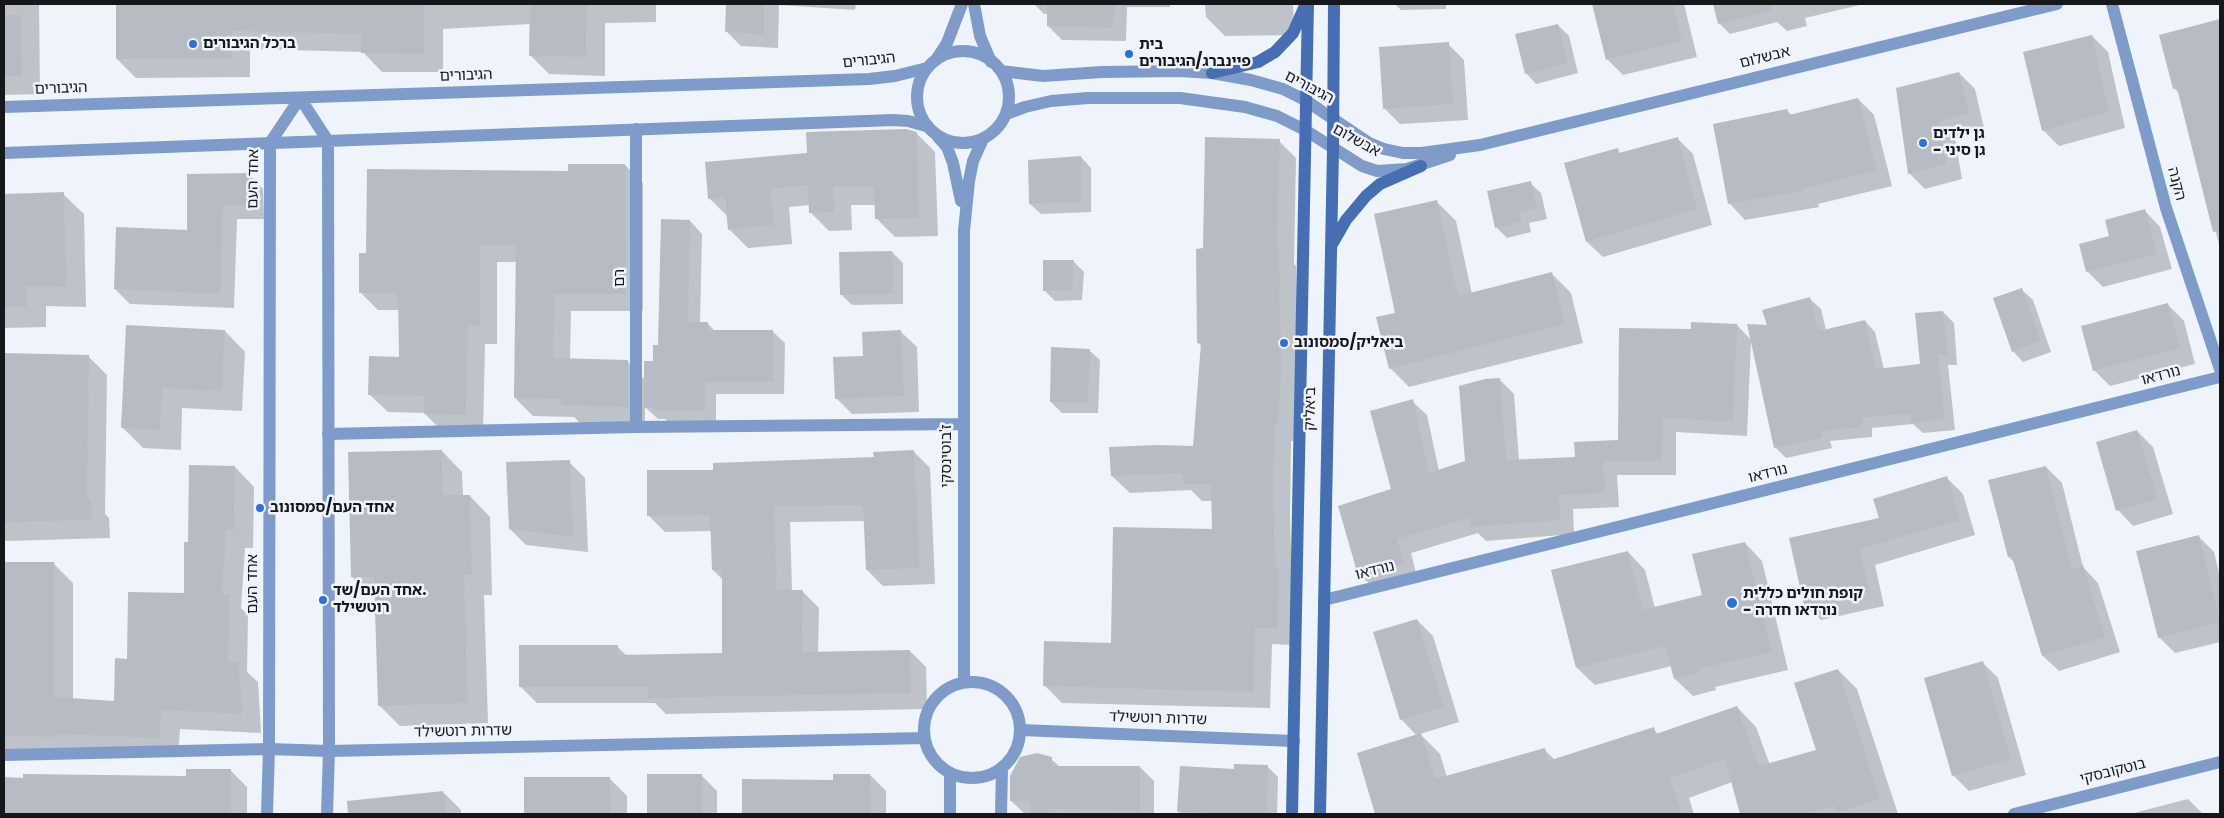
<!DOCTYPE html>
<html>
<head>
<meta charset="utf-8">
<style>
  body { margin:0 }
  #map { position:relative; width:2224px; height:818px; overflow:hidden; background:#eef3fc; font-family:Poppins,sans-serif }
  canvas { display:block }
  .frame { position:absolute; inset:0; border:5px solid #15171a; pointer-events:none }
</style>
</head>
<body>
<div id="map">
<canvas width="2224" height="818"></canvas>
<div class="frame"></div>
</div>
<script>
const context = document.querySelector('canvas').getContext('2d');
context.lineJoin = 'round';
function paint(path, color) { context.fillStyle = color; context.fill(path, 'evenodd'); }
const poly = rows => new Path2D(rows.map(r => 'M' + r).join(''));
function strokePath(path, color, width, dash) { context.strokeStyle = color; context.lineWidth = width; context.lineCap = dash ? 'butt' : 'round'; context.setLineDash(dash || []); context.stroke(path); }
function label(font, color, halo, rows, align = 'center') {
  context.font = font + ' Poppins,"Noto Sans Hebrew",sans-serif'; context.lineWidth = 5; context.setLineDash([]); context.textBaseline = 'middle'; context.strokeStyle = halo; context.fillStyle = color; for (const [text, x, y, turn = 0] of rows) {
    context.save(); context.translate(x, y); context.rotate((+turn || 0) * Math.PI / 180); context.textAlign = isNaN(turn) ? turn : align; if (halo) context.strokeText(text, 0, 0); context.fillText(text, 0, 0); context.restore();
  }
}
const shadow = poly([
  [4,4,39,4,40,94,4,95],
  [117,4,656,4,656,22,605,23,605,76,549,74,530,55,530,24,443,29,443,72,382,72,363,52,250,49,250,77,136,78,117,59],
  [727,4,856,4,855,10,779,5,778,48,741,46,727,32],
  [1034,4,1170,4,1170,7,1127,7,1126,41,1062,40,1048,26,1048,14,1044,14],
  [1205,4,1293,4,1294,35,1225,36,1206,17],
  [1395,4,1446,4,1446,9,1401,10],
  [1603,4,1684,4,1697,57,1623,75,1607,59,1594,6],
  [1714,4,1864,4,1805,18,1807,26,1787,31,1777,22,1730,34,1719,23],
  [2220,20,2220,248,2180,94,2174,88,2160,36],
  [1558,25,1569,36,1578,73,1536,84,1526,73],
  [2092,36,2108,52,2125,128,2059,146,2043,130],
  [1448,44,1464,60,1468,120,1400,124,1384,108],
  [1959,73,1975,89,1984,128,1955,138,1962,179,1925,189,1909,173],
  [1858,99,1874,115,1892,186,1818,204,1819,207,1745,220,1730,204,1714,125,1787,110,1792,116],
  [916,133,935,152,938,236,895,237,876,218,876,205,851,205,852,230,829,231,810,212,810,205,789,207,792,244,748,248,729,229,728,217,709,198,808,154],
  [1677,138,1693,154,1712,225,1603,257,1587,242,1566,164,1617,150,1621,154],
  [1279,141,1296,158,1294,264,1296,266,1298,387,1295,441,1291,441,1290,517,1294,645,1272,644,1270,708,1062,703,1045,686,1112,644,1213,531,1213,501,1202,501,1191,490,1130,493,1112,476,1194,448,1202,346,1198,343,1204,250],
  [1081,157,1091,168,1091,212,1041,214,1030,204],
  [625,165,643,183,643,311,571,311,570,360,627,361,645,380,659,346,690,221,702,234,700,323,707,323,715,331,772,331,785,343,784,394,716,394,716,422,668,422,665,419,658,419,645,407,645,424,580,423,574,417,533,416,515,398,517,262,497,262,497,344,485,344,483,433,443,432,424,413,388,412,370,395,400,359,400,310,378,310,360,292,368,254,570,172],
  [249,174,263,189,264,219,237,219,234,308,130,304,115,289,189,231],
  [1530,183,1541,193,1547,219,1529,223,1531,232,1507,238,1496,227],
  [63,194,84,214,86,307,46,306,46,327,4,328,4,195],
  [1437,202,1456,221,1472,294,1552,274,1571,293,1583,343,1409,387,1390,368,1396,313],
  [2145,211,2160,227,2172,269,2103,287,2087,271,2111,237],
  [892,252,903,263,903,304,852,305,841,294],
  [1074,262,1084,272,1082,300,1055,301,1044,290],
  [2022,290,2033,300,2051,352,2023,362,2013,351],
  [1810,299,1821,309,1826,330,1865,321,1875,332,1884,369,1921,365,1943,312,1954,323,1957,365,1948,365,1955,430,1923,433,1913,424,1872,428,1872,437,1830,441,1832,448,1786,458,1775,447,1768,327],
  [2168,305,2184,321,2195,364,2110,386,2094,370],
  [1737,325,1751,340,1747,436,1676,432,1676,475,1617,475,1619,507,1573,509,1574,534,1486,541,1478,533,1411,553,1417,577,1374,588,1359,574,1393,490,1412,401,1427,415,1439,471,1466,462,1499,379,1514,394,1519,461,1576,458,1619,441,1692,330],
  [127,326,225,331,245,352,242,411,182,408,181,450,143,448,123,428],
  [901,332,917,347,919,412,852,414,836,398,864,358],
  [1089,350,1100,360,1098,413,1062,413,1051,402],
  [4,355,88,356,107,375,105,514,109,518,110,538,6,541,4,539],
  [2137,431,2153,447,2173,514,2133,526,2118,510],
  [442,451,462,472,463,496,470,496,490,517,492,595,484,595,488,723,400,726,379,705,376,597,372,597,352,577],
  [914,452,930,468,935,584,883,586,867,570,865,521,790,522,792,591,802,591,819,608,818,653,910,651,926,667,927,709,666,714,655,703,537,703,520,686,617,646,627,656,723,654,723,580,713,570,712,531,665,532,648,515,715,471,875,458],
  [569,462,585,478,588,552,526,545,510,529],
  [235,467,254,487,253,548,245,548,241,608,248,615,247,672,258,682,261,733,180,729,178,757,4,755,4,563,54,564,73,583,73,700,115,703,128,660,186,594,189,543],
  [2046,467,2062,483,2083,567,2098,583,2120,652,2059,671,2043,656,2015,563,2009,557],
  [1947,478,1963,494,1975,535,1875,565,1884,606,1821,620,1805,604,1880,519],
  [2198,536,2214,552,2220,577,2220,642,2175,653,2159,637],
  [1745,543,1762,561,1788,670,1715,687,1716,690,1693,696,1675,679,1672,666,1595,685,1577,668,1628,552,1645,570,1655,608,1704,596],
  [1417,620,1433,636,1459,722,1420,734,1440,754,1447,777,1544,749,1555,760,1653,729,1659,735,1737,707,1756,727,1770,765,1818,751,1838,670,1857,689,1898,814,1742,814,1732,782,1689,798,1694,814,1377,814,1359,753,1417,736,1401,719],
  [1982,662,1998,678,2026,775,1969,791,1953,775],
  [1051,759,1060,767,1140,767,1154,781,1154,814,1025,814,1011,801],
  [1267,766,1278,777,1277,814,1182,814,1179,812,1235,770],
  [231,771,247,787,247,814,4,814,4,778,187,777],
  [648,775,701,775,717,791,717,814,649,814],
  [870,775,886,791,886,814,744,814,744,781,834,781],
  [609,778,627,796,627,814,525,814,525,779],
  [443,792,461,810,461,814,367,814,366,801],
  [2188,799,2203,814,2130,814]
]);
const building = poly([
  [116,4,424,4,424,54,361,53,361,34,232,31,232,59,116,59],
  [530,4,587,4,586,57,529,56],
  [726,4,764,4,764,34,725,32],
  [1047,4,1114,4,1113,28,1047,26],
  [1592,4,1673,4,1682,41,1606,60],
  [1713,4,1770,4,1771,11,1718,24],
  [4,15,21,15,22,76,4,76],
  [2220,19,2220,231,2213,232,2177,88,2173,89,2159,35],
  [1558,24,1568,63,1525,74,1515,34],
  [2092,35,2109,112,2042,131,2023,52],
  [1449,42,1453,104,1383,109,1379,47],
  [1959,72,1969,113,1939,122,1946,164,1908,174,1896,88],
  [1858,98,1877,170,1803,189,1803,191,1728,204,1713,124,1787,109,1789,115],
  [906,129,917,132,919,218,875,219,874,186,833,187,834,212,809,213,808,185,770,189,774,225,728,230,725,197,708,199,705,162,807,153,806,132],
  [1205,137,1280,139,1277,248,1279,248,1281,369,1278,424,1274,424,1273,499,1276,569,1279,570,1278,628,1255,628,1254,692,1043,686,1044,641,1111,643,1113,527,1212,529,1211,484,1183,484,1183,473,1111,476,1109,447,1158,445,1193,446,1201,343,1197,343,1196,249,1203,248],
  [1678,137,1697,209,1586,242,1564,163,1618,148,1619,153],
  [1081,156,1081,202,1029,204,1028,160],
  [568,164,625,164,626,294,554,294,553,358,628,360,628,407,561,405,561,399,514,398,516,245,480,245,480,326,468,326,466,415,424,414,424,396,368,395,369,356,399,357,398,293,359,293,359,253,366,253,367,169,568,171],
  [249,173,250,205,223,205,220,294,114,289,116,227,187,230,187,174],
  [1531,181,1537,208,1519,213,1521,222,1495,228,1487,191],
  [64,192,66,287,26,286,26,307,4,307,4,194],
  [1437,200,1458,296,1552,272,1565,324,1389,369,1376,317,1395,313,1374,214],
  [2145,209,2157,254,2086,272,2079,244,2109,236,2105,220],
  [661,219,690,220,688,322,708,322,708,330,773,330,773,382,705,382,705,411,655,411,655,408,644,408,644,361,653,361,653,345,658,345],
  [892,251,893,294,840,295,839,252],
  [1043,260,1074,260,1072,290,1043,291],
  [2022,288,2041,341,2012,352,1993,298],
  [1810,297,1819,331,1865,320,1876,369,1920,364,1915,313,1943,311,1947,354,1938,355,1945,419,1911,423,1910,413,1862,418,1862,427,1820,431,1822,438,1774,448,1747,324,1767,325,1762,310],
  [2168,303,2180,348,2093,371,2081,326],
  [1691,322,1737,324,1733,422,1663,418,1662,461,1603,461,1605,493,1559,495,1560,520,1470,527,1469,518,1397,539,1404,563,1358,575,1338,506,1391,489,1370,411,1413,399,1429,473,1465,461,1459,386,1485,379,1500,378,1506,460,1575,457,1574,442,1618,440,1619,328,1691,329],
  [126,325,225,330,222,391,162,388,160,430,121,428],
  [901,330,904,396,835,399,833,357,863,356,862,332],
  [1051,347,1090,349,1088,403,1050,402],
  [4,353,89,355,87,498,91,498,92,520,4,522],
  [2137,430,2158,499,2116,511,2096,442],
  [442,450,443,495,470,495,472,575,464,575,468,703,378,706,374,577,351,577,348,452],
  [914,450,920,568,866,570,863,505,774,506,777,590,803,590,802,652,910,650,911,693,648,698,648,687,519,687,519,645,618,645,618,655,722,653,722,570,712,570,710,515,647,516,647,470,713,470,713,463,874,457,873,452],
  [570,460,573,537,509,529,506,462],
  [189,465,235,466,234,530,226,530,222,594,229,594,228,662,239,662,242,714,161,710,160,738,54,734,54,737,4,736,4,562,54,562,54,697,114,701,115,658,127,659,128,592,184,593,184,542,188,542],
  [2046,466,2072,569,2083,565,2105,637,2042,656,2012,557,2008,557,1988,480],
  [1947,476,1960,520,1860,549,1869,591,1804,605,1789,538,1879,518,1873,499],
  [2199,535,2220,622,2158,638,2136,551],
  [1745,542,1772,652,1698,669,1699,673,1674,679,1665,646,1576,668,1551,570,1628,551,1643,610,1702,595,1692,554],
  [1417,619,1444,707,1400,720,1373,632],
  [1983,661,2011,759,1952,776,1924,678],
  [1838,669,1880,799,1836,813,1834,806,1803,814,1740,814,1725,759,1670,778,1682,814,1375,814,1357,753,1421,733,1435,779,1545,748,1548,761,1654,727,1656,734,1737,706,1759,766,1816,750,1794,683],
  [1037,753,1052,757,1052,766,1140,766,1140,810,1049,809,1048,814,1031,814,1030,801,1010,801,1010,776,1020,757],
  [1234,764,1268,765,1267,814,1177,812,1180,766,1234,769],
  [186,769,231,769,231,814,4,814,4,777,23,778,23,774,186,776],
  [647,774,702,774,702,814,647,814],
  [833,774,870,774,871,814,742,814,742,779,833,780],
  [524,777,610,777,610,814,524,814],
  [443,791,446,814,348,814,347,801]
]);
const minor = poly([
  [974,4,980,36,991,62],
  [2112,4,2166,208,2220,369],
  [936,60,947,43,962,4],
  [938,137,947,147,953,163,961,201],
  [636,427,636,129],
  [328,434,636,427,963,424],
  [1324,600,2220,377],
  '924 730a48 48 0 1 1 96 0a48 48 0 1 1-96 0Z',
  [964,682,964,231,969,181,973,161,983,139],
  [1021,730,1294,741],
  [4,755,269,749,329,751,924,738],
  [950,814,950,774],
  [1001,814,1002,769],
  [2014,814,2220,762]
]);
const tertiary = poly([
  '917 97a46 46 0 1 1 92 0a46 46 0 1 1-92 0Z',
  [1001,71,1043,76,1102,72,1179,71,1212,73,1251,80,1283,89,1305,100,1369,143,1384,149,1403,153,1422,153,1480,145,2057,4],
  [300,98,328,141,329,751,327,814],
  [4,107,869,79,895,76,927,68],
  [1006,114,1025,107,1051,101,1088,98,1180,98,1245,107,1277,116,1305,130,1362,166,1377,171,1407,169,1450,155],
  [4,153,893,120,908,121,926,126],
  [267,814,269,749,270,143,300,98]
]);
const secondary = poly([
  [1212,73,1258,62,1275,52,1293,33,1305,6],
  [1331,246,1346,220,1366,196,1380,184,1421,166],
  [1292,814,1308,4],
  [1320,814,1333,149,1334,4]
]);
const markers = [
  [193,44,5,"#2d70dd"],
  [1129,54,5,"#2d70dd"],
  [1923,143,5,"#2d70dd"],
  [1284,343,5,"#2d70dd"],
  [260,508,5,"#2d70dd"],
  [323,600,5,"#2d70dd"],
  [1732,603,6,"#2d70dd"]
];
const poiNames = [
  ["ברכל הגיבורים",203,44],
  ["בית",1139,45],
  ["פיינברג/הגיבורים",1139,62],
  ["גן ילדים",1933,134],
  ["- גן סיני",1933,151],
  ["ביאליק/סמסונוב",1294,343],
  ["אחד העם/סמסונוב",270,508],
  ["אחד העם/שד.",333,591],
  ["רוטשילד",333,608],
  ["קופת חולים כללית",1743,594],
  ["- נורדאו חדרה",1743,611]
];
const streetNames = [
  ["אבשלום",1765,58,-14],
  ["הגיבורים",869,61,-6],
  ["הגיבורים",466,76,-2],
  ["הגיבורים",1309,88,28],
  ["הגיבורים",61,89,-2],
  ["אבשלום",1356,141,29],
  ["אחד העם",254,179,-89],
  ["הקנה",2176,184,75],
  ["רם",620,278,-90],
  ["נורדאו",2161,376,-15],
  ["ביאליק",1311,409,-89],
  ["ז'בוטינסקי",947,456,-90],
  ["נורדאו",1768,474,-14],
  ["נורדאו",1375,571,-14],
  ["אחד העם",253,584,-90],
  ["שדרות רוטשילד",1158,719,2],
  ["שדרות רוטשילד",463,732,-1],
  ["בוטקובסקי",2113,772,-14]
];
paint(shadow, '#0003');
paint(building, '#b7bcc4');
strokePath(minor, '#7e9bca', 12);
strokePath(tertiary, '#7e9bca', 12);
strokePath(secondary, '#456eb3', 12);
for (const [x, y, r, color] of markers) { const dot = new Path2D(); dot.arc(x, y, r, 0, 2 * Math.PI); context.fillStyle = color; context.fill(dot); strokePath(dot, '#eef3fc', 2); }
label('bold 15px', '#15171a', '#eef3fc', poiNames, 'left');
label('15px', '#15171a', '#eef3fc', streetNames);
</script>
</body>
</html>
